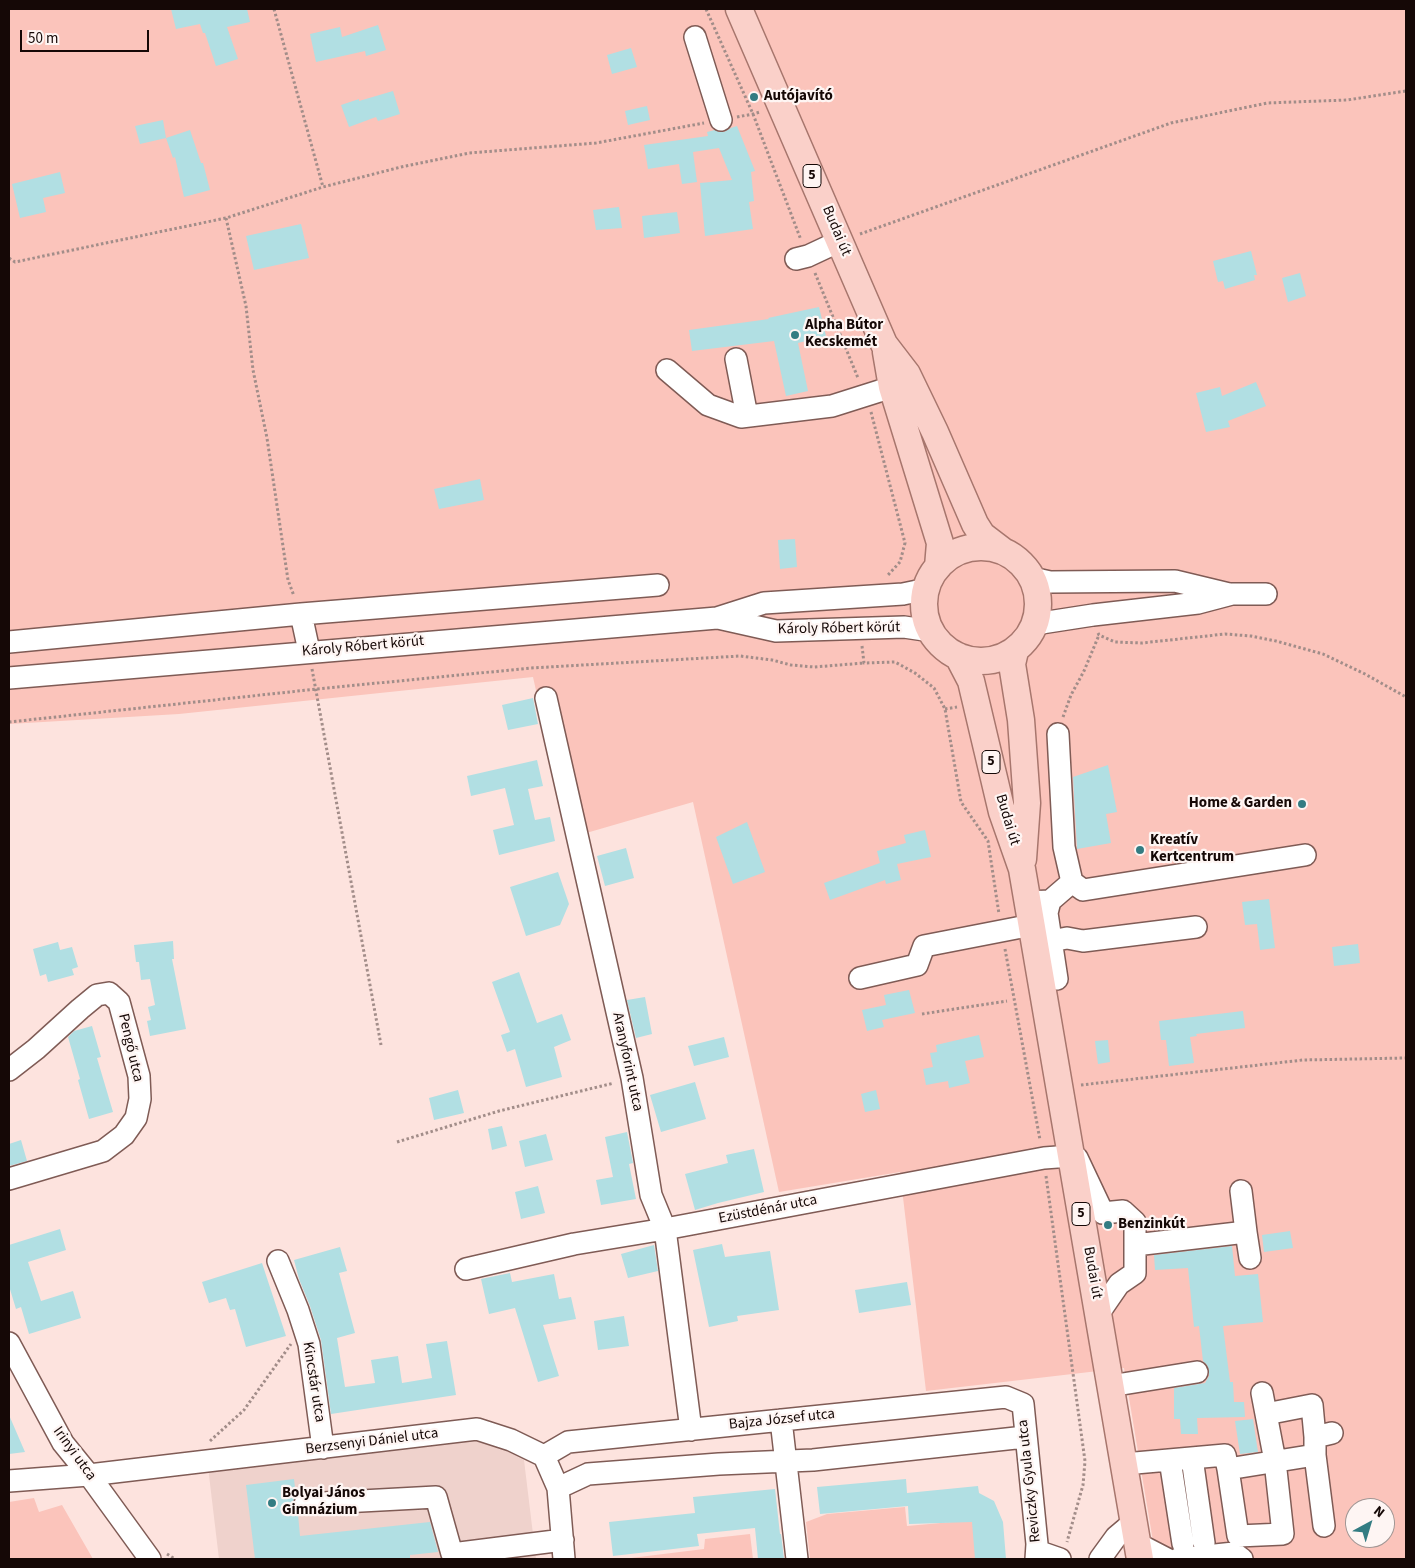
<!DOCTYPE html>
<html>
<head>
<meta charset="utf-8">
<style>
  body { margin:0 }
  #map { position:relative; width:1415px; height:1568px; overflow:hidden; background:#fde3de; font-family:"Source Sans 3",sans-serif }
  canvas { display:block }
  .frame { position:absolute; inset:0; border:10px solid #150806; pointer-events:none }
  .north { position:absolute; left:1345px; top:1498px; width:50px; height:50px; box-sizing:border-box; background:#fef5f3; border:1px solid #a19694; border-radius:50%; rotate:39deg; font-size:14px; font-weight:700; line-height:20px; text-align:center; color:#150806 }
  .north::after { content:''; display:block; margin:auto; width:18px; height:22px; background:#337c82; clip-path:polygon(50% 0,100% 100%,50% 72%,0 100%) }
  .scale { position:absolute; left:20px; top:30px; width:129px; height:22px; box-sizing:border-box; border:2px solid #150806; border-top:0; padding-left:6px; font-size:15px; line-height:18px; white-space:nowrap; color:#150806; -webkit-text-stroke:4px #fef5f3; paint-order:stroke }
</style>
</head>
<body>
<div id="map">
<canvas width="1415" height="1568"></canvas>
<div class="frame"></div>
<div class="north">N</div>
<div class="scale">50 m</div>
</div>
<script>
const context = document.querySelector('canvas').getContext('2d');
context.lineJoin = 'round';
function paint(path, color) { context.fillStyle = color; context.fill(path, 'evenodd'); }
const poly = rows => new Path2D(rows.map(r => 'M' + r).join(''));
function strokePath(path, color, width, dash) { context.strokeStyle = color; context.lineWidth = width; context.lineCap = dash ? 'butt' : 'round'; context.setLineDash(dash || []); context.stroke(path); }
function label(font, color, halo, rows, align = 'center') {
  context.font = font + ' "Source Sans 3",sans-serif'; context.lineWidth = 4.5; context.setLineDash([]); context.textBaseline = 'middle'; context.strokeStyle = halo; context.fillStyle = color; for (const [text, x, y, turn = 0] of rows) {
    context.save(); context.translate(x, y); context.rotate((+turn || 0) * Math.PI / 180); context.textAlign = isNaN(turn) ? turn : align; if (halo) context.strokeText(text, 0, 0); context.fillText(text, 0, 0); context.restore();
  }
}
const built = poly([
  [477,1436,524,1460,536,1559,219,1559,208,1467]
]);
const green = poly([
  [9,9,1406,9,1406,1559,1156,1559,1124,1368,926,1391,900,1172,779,1192,693,802,569,838,533,677,179,714,9,724],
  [1355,1508,1385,1508,1385,1538,1355,1538],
  [34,1498,39,1512,62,1505,93,1559,9,1559,9,1502],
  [905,1507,907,1526,974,1520,978,1559,810,1559,806,1522,827,1514],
  [750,1534,753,1559,632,1559,631,1558,704,1549,705,1539]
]);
const building = poly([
  [171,9,247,9,250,22,227,27,238,59,216,66,205,33,203,33,200,24,176,29],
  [378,25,386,50,366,56,365,51,316,62,310,34,340,27,342,37],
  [631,48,637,67,612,74,607,55],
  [393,91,400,114,378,121,376,117,349,127,341,105,359,99,359,101],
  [647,106,650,120,628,125,625,111],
  [163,120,166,138,140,144,135,126],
  [737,126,755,171,751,172,754,201,749,202,753,229,705,236,700,183,732,180,719,148,693,152,697,182,682,184,679,164,648,169,644,145,708,136,707,132,715,130,719,132,724,132,731,128],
  [190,130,201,163,203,163,210,190,184,197,175,157,173,158,166,138],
  [60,172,65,193,43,198,46,212,20,218,12,184],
  [619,207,622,228,596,230,593,210],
  [677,212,680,233,644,238,642,216],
  [301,224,309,258,254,270,246,236],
  [1251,251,1257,275,1254,275,1255,280,1225,289,1223,281,1218,282,1213,261],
  [1300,273,1306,296,1288,302,1282,278],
  [819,307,826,336,798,343,808,391,786,396,774,341,692,351,689,330,769,319,768,318],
  [1256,382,1266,406,1228,421,1230,427,1206,432,1196,393,1220,387,1222,396],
  [480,479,484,500,439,509,434,489],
  [795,539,797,567,780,569,778,540],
  [533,698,538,724,508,730,502,705],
  [537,760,543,786,528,789,535,820,550,817,555,841,499,855,493,830,514,825,505,788,471,796,467,776],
  [1108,765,1117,812,1106,814,1111,843,1077,849,1073,777],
  [747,822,765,872,733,884,716,837],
  [925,830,931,857,897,864,901,880,886,884,885,880,830,900,824,883,880,863,877,851,906,843,904,835],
  [626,848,634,878,605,886,597,856],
  [558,872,569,904,560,925,526,936,510,887],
  [1269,899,1275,948,1260,950,1257,924,1245,925,1242,902],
  [173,941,174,959,172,959,186,1029,150,1036,147,1021,151,1020,148,1007,155,1005,150,979,141,980,139,962,136,962,134,945],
  [58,942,60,950,72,947,78,967,72,969,74,975,48,982,46,974,40,976,33,949],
  [1358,944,1360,963,1334,966,1332,947],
  [519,972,537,1023,562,1014,571,1040,554,1047,562,1077,526,1087,515,1049,507,1052,501,1035,510,1032,492,982],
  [909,990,915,1013,882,1020,884,1027,867,1031,862,1010,886,1005,884,995],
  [645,997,652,1034,636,1038,627,1000],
  [1243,1011,1245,1028,1196,1034,1197,1036,1190,1037,1194,1063,1169,1066,1166,1040,1161,1040,1159,1021],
  [92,1026,101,1057,97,1058,113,1112,89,1119,78,1080,80,1079,68,1037,74,1031],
  [979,1035,984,1057,965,1061,970,1083,949,1088,948,1081,926,1085,923,1069,933,1067,930,1053,937,1052,936,1045],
  [724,1037,729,1057,694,1066,688,1046],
  [1108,1040,1110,1062,1098,1064,1095,1041],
  [695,1082,706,1119,661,1132,650,1095],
  [458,1090,464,1113,434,1120,429,1098],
  [876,1090,880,1109,865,1112,861,1094],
  [502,1126,507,1146,492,1150,488,1129],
  [627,1132,633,1163,629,1164,636,1199,601,1205,596,1180,613,1177,605,1137],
  [546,1134,553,1160,525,1167,519,1141],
  [21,1140,27,1161,9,1166,9,1144],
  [754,1149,764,1192,718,1203,695,1210,685,1174,728,1163,726,1155],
  [538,1186,545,1213,521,1219,515,1192],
  [60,1229,66,1250,28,1262,41,1301,73,1291,81,1318,29,1334,21,1307,16,1309,9,1286,9,1245],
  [1290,1231,1293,1248,1264,1252,1262,1235],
  [722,1244,725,1257,770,1251,779,1310,737,1316,738,1321,709,1327,693,1250],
  [654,1245,658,1271,628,1278,621,1254],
  [1232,1246,1235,1276,1258,1274,1263,1322,1223,1326,1230,1382,1233,1382,1234,1402,1244,1402,1245,1417,1197,1418,1198,1434,1181,1434,1180,1419,1174,1419,1174,1388,1205,1383,1209,1376,1209,1370,1207,1365,1203,1361,1199,1326,1194,1327,1188,1268,1155,1270,1154,1255],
  [340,1247,347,1271,339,1273,355,1333,337,1338,345,1387,375,1383,371,1360,398,1356,402,1383,432,1378,426,1344,447,1341,456,1395,331,1414,321,1340,310,1306,299,1279,294,1260],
  [262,1263,286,1336,246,1347,235,1309,230,1310,226,1298,209,1303,202,1282],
  [510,1273,512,1282,554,1274,559,1299,571,1297,576,1319,543,1325,559,1376,538,1382,515,1308,489,1314,481,1279],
  [907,1282,911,1305,859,1313,855,1290],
  [624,1316,629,1346,598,1350,594,1321],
  [9,1415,25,1452,9,1454],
  [1253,1419,1258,1452,1240,1454,1235,1421],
  [294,1479,296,1496,293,1505,294,1510,298,1514,300,1536,430,1522,438,1552,410,1555,410,1559,255,1559,246,1485],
  [906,1479,907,1493,978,1486,979,1493,994,1501,1003,1522,1006,1559,975,1559,972,1522,909,1524,908,1506,820,1514,817,1487],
  [775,1489,780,1534,781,1534,784,1559,758,1559,755,1528,697,1534,699,1546,613,1556,609,1522,695,1513,693,1497]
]);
const path = poly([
  [274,9,323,187],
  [706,9,753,114,801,240],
  [737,117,753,114,760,112],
  [226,218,246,306,253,370,267,438,288,580,294,596],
  [860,234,1171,123,1267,103,1347,100,1406,91],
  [9,258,15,262,226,218,323,187,401,167,469,153,596,143,704,123],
  [815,273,858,378],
  [871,412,905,543,900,562,888,575,886,575],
  [1098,633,1099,635,1115,642,1142,643,1225,634,1251,636,1276,641,1323,654,1365,674,1406,697],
  [862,646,864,663,895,662,915,673,934,688,945,709,961,802,988,841,999,914],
  [312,669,381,1045],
  [945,709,957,707],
  [1063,717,1071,695,1084,671,1099,635],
  [9,722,317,689,531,668,740,656,772,660,791,665,814,667,864,663],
  [1005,949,1040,1140],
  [922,1014,1007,1001],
  [1081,1085,1303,1060,1406,1058],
  [397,1142,499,1111,614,1083],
  [1046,1176,1085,1461,1083,1485,1067,1542],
  [210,1441,244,1410,291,1344],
  [167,1554,175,1559]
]);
const minor = poly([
  [695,37,721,120],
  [796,259,808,256,840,241],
  [736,359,747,416],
  [667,370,708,405,741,417,832,406,892,387],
  [1032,578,1050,582,1175,581,1229,594],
  [718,618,776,631,904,627,931,631],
  [1035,624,1093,615,1198,603,1232,594,1266,594],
  [9,642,301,614],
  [309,651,301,614,658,585],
  [9,678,717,618,764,603,903,594,927,589],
  [546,698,632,1078,651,1195,665,1229,691,1430],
  [1072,882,1083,890,1305,855],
  [1050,901,1047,913,1057,979],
  [1028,902,1050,901,1072,882,1064,847,1058,734],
  [1035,944,1067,938,1083,941,1196,927],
  [860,978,917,965,924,946,1032,925],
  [9,1070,36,1049,80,1009,97,995,109,993,119,1002,139,1076,140,1099,136,1118,124,1135,103,1151,9,1179],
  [1077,1158,1103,1213,1123,1211,1135,1222,1135,1273,1119,1284,1099,1313],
  [1246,1232,1250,1258],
  [1135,1245,1246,1232,1241,1191],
  [278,1261,298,1310,309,1344,323,1448],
  [466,1269,574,1244,665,1229,1044,1158,1071,1156],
  [9,1343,63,1443,89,1475,150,1559],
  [1110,1386,1197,1372],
  [1266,1414,1312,1405,1315,1437],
  [781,1420,797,1559],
  [1315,1455,1324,1526],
  [544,1456,568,1442,1006,1397,1023,1404,1037,1544,1036,1559],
  [1192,1458,1204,1543],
  [1170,1460,1183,1544],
  [1124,1464,1225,1455,1228,1469,1315,1455,1315,1437,1332,1433],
  [1228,1469,1238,1536,1283,1534,1275,1461,1262,1393],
  [9,1481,89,1475,477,1429,511,1440,544,1456,558,1488,564,1559],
  [558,1488,588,1474,719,1464,813,1460,1025,1437],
  [305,1504,436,1497,452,1554,563,1540],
  [1138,1544,1167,1559],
  [1037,1551,1060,1559],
  [1100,1559,1116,1537,1135,1521],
  [1178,1559,1234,1553,1242,1559]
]);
const major = poly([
  [739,9,884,344,907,374,935,432,975,524,982,535,1003,551],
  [886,352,892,387,940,543,938,567],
  '924 604a57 57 0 1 1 114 0a57 57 0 1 1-114 0Z',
  [1015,651,1012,664,1021,720,1027,803,1023,859],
  [958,656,971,681,1002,812,1022,869,1140,1559]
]);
const markers = [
  [754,97,5,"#337c82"],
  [795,335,5,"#337c82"],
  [1302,804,5,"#337c82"],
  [1140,850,5,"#337c82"],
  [1108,1225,5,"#337c82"],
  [272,1503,5,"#337c82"]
];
const shields = [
  [812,176,18],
  [991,762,18],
  [1081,1214,18]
];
const shieldNames = [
  ["5",812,176],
  ["5",991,762],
  ["5",1081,1214]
];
const poiNames = [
  ["Autójavító",764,97],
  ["Alpha Bútor",805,326],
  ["Kecskemét",805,343],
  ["Home & Garden",1292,804,"right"],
  ["Kreatív",1150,841],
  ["Kertcentrum",1150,858],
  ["Benzinkút",1118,1225],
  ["Bolyai János",282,1494],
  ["Gimnázium",282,1511]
];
const streetNames = [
  ["Budai út",836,231,67],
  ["Károly Róbert körút",839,629,-1],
  ["Károly Róbert körút",363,647,-5],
  ["Budai út",1007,820,73],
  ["Pengő utca",130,1048,77],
  ["Aranyforint utca",627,1062,78],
  ["Ezüstdénár utca",768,1210,-11],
  ["Budai út",1092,1273,80],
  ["Kincstár utca",313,1382,81],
  ["Bajza József utca",782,1420,-6],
  ["Berzsenyi Dániel utca",372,1442,-7],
  ["Irinyi utca",74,1454,54],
  ["Reviczky Gyula utca",1030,1481,-96]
];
paint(built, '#efd2cc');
paint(green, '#fbc4bb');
paint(building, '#b1dfe3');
strokePath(minor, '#7f5b55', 24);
strokePath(major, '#a7766d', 29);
strokePath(path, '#a28d89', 3, [2.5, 2.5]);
strokePath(minor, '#fff', 21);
strokePath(major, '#fad0c9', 26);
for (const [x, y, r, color] of markers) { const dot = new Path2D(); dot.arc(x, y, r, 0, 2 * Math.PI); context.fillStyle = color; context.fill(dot); strokePath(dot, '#fef5f3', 2); }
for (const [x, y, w] of shields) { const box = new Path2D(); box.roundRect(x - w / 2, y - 11.5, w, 23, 4); context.fillStyle = '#fef5f3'; context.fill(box); strokePath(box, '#150806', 1); }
label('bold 14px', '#150806', null, shieldNames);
label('bold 15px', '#150806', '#fef5f3', poiNames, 'left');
label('15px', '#150806', '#fef5f3', streetNames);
</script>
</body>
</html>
